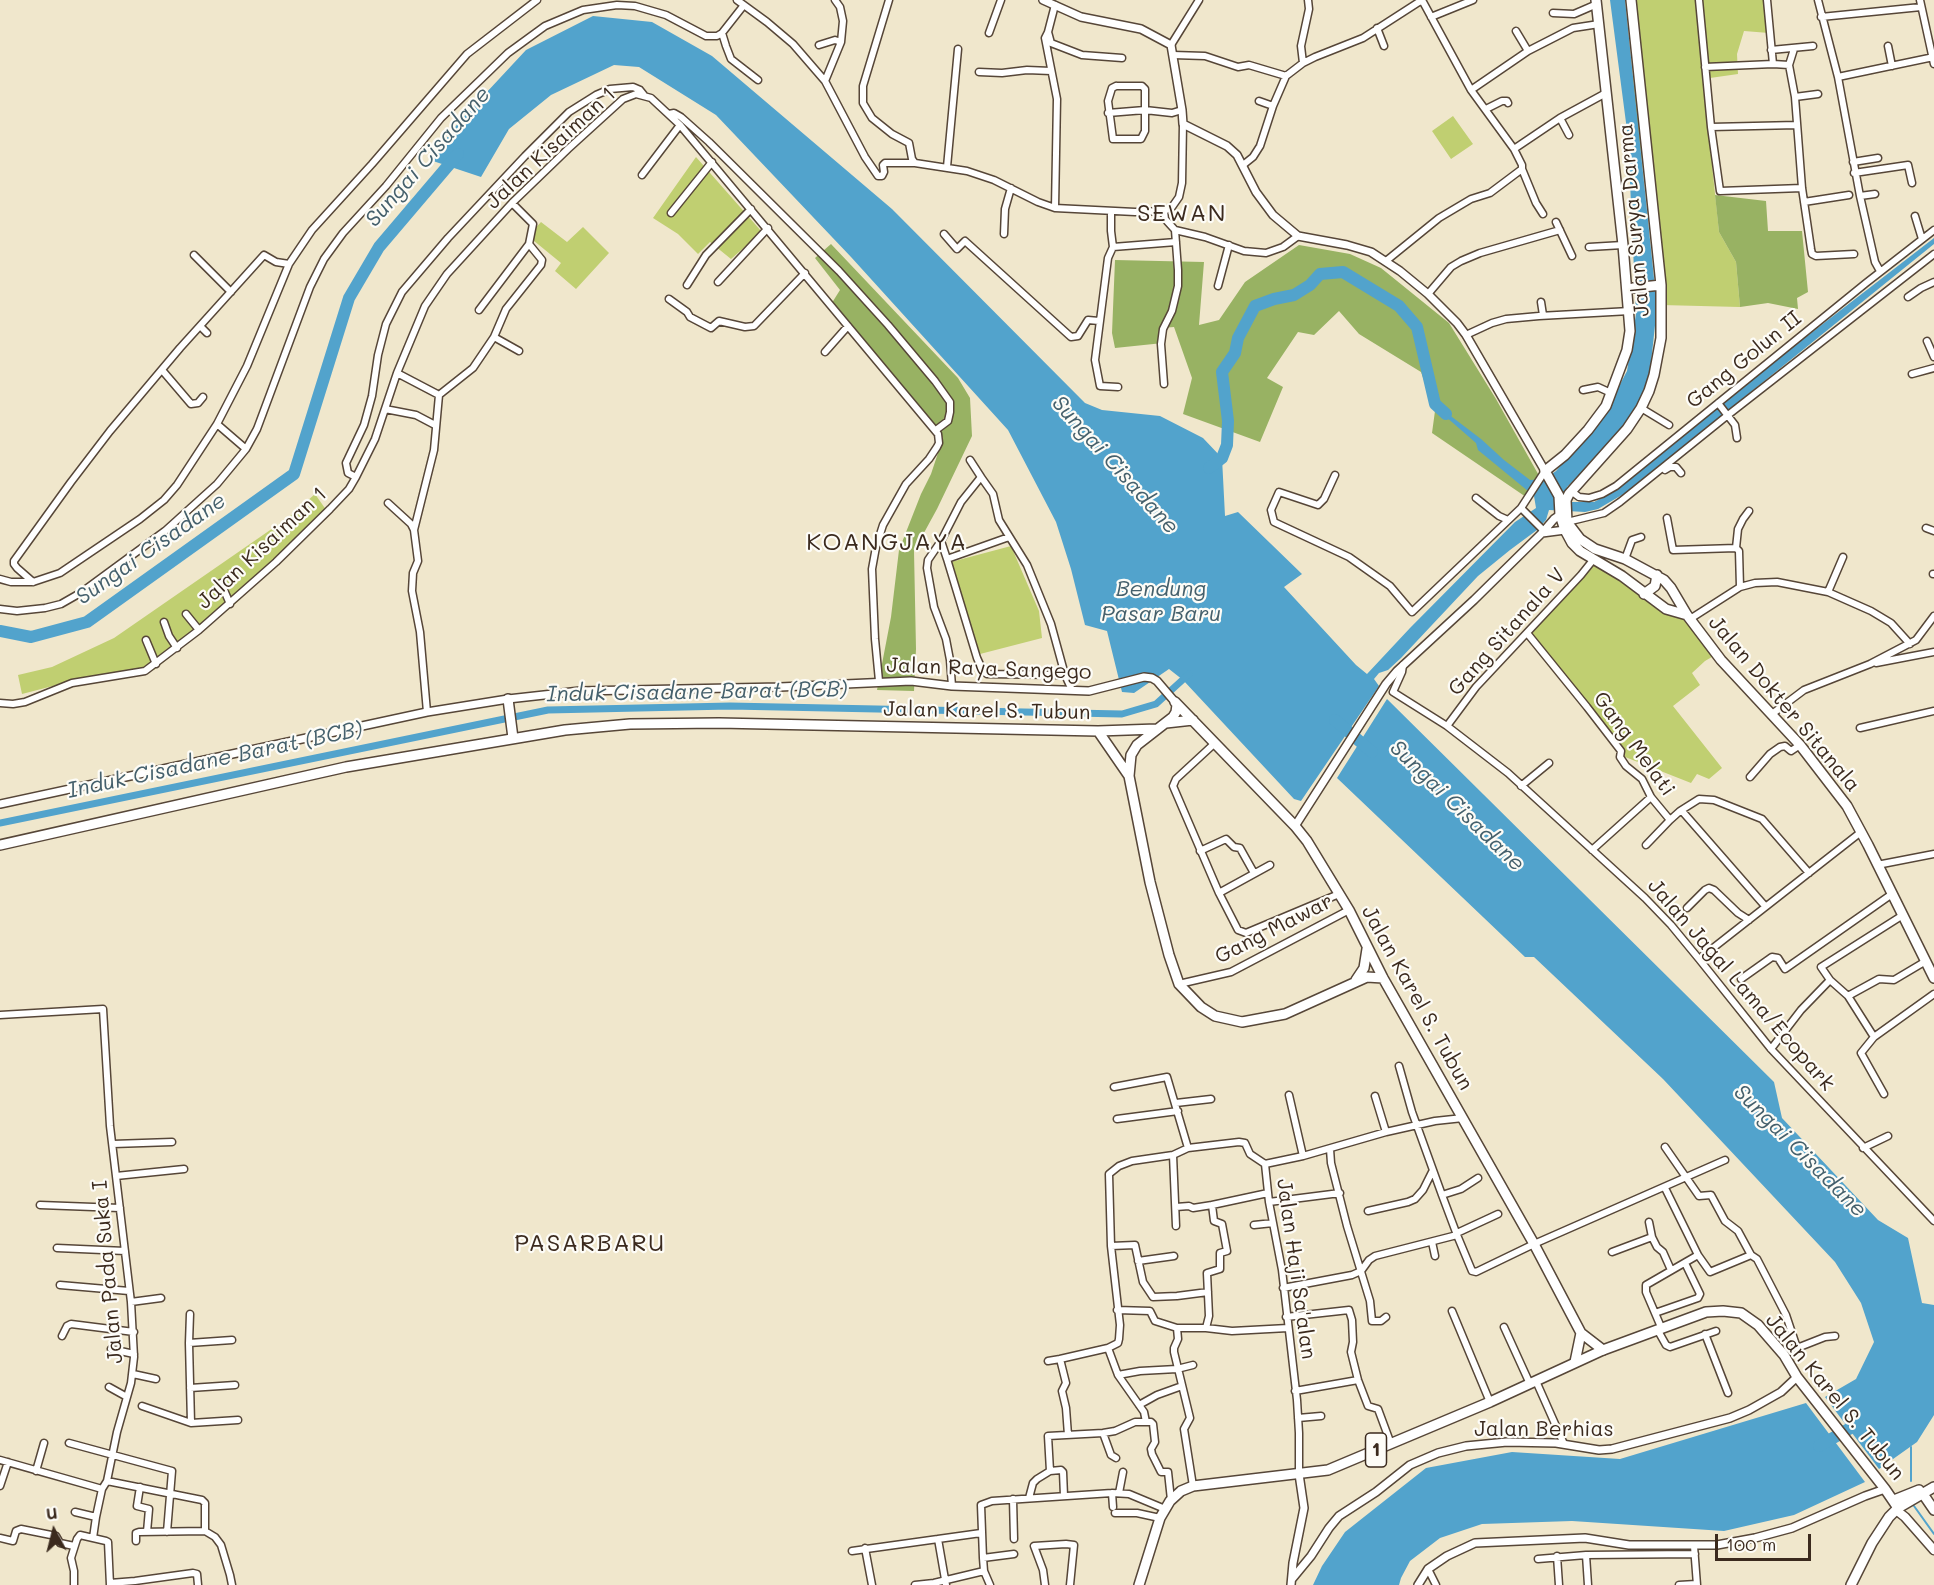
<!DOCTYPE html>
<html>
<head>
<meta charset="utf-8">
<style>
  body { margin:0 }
  #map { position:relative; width:1934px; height:1585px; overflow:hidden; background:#f0e7cc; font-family:Mali,sans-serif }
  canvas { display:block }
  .north { position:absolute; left:24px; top:1501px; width:60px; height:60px; -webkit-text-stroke:4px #fdfcf7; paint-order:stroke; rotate:353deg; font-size:16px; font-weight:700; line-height:24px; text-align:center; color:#3b2a1e }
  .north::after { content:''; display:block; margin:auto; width:21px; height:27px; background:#3b2a1e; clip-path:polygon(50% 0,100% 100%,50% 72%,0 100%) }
  .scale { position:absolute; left:1715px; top:1534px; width:96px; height:27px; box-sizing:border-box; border:3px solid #3b2a1e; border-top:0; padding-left:8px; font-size:18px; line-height:21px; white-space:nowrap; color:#3b2a1e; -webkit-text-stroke:4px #fdfcf7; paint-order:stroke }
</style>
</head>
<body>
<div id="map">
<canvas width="1934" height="1585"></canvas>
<div class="north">U</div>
<div class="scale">100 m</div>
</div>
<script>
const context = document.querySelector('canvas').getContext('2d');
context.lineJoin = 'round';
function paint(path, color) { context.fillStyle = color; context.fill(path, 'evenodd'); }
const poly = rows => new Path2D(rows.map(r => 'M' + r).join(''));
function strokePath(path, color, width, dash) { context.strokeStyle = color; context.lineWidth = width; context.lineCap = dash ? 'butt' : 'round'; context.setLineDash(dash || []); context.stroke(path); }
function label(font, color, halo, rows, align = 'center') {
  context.font = font + ' Mali,sans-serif'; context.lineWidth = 4.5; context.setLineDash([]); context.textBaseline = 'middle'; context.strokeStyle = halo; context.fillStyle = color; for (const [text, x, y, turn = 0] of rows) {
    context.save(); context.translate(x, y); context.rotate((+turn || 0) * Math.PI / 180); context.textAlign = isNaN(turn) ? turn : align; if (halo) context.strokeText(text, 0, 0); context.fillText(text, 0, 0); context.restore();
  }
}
const green = poly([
  [1627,0,1765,0,1769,33,1744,31,1737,54,1738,74,1703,79,1719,232,1736,262,1740,307,1661,305,1637,124],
  [1453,116,1473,144,1451,159,1432,131],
  [696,157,762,232,731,259,710,242,698,254,678,234,653,218],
  [541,222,567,242,583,227,609,253,576,289,555,271,561,263,528,236],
  [315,494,329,514,235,604,154,670,72,681,22,694,18,675,52,667,114,638,289,517],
  [1011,546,1039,611,1042,638,980,654,951,562],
  [1593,560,1654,601,1687,615,1717,654,1705,661,1692,673,1700,685,1673,706,1722,768,1709,779,1697,774,1691,783,1620,755,1596,718,1528,636]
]);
const forest = poly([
  [1715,195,1766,201,1768,231,1802,231,1808,292,1797,298,1798,309,1768,303,1740,307,1736,262,1719,232],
  [831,244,958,378,970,398,972,436,937,509,914,551,916,649,914,691,877,690,891,617,899,550,921,494,931,474,943,438,830,306,840,290,815,258],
  [1299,245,1350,254,1381,268,1449,323,1496,399,1542,481,1526,497,1432,433,1435,411,1421,372,1359,334,1339,311,1314,335,1298,332,1267,378,1283,387,1260,442,1183,414,1192,378,1174,327,1162,328,1163,343,1115,348,1112,333,1115,260,1204,262,1199,325,1219,320,1245,282]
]);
const water = poly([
  [1610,0,1625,0,1657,307,1649,381,1621,434,1567,487,1563,502,1594,502,1613,492,1784,354,1934,238,1934,244,1627,492,1598,509,1585,512,1549,510,1546,520,1537,530,1510,550,1478,576,1401,658,1388,670,1379,673,1374,679,1379,686,1301,801,1294,799,1183,680,1169,669,1134,693,1122,692,1107,631,1085,625,1071,569,1056,522,1008,430,851,257,716,115,639,67,614,65,551,95,509,129,481,177,430,160,459,122,526,50,593,16,652,22,712,56,892,209,1085,403,1102,410,1160,416,1203,438,1222,458,1225,516,1238,512,1302,574,1284,587,1356,665,1367,674,1410,628,1515,522,1536,508,1534,496,1478,450,1476,443,1437,409,1435,404,1481,439,1504,460,1530,480,1544,479,1556,471,1603,417,1627,371,1636,314,1628,138],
  [1387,699,1774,1082,1782,1118,1878,1220,1908,1238,1922,1303,1934,1305,1934,1415,1917,1442,1879,1469,1825,1397,1856,1379,1874,1342,1861,1303,1835,1262,1663,1079,1534,957,1525,957,1337,778],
  [1806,1403,1865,1482,1794,1515,1724,1531,1572,1521,1482,1524,1440,1538,1410,1561,1401,1578,1399,1585,1313,1585,1322,1566,1345,1532,1426,1468,1512,1452,1620,1459]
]);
const stream = poly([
  [1911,1481,1911,1447],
  [1914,1506,1934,1534]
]);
const canal = poly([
  [0,823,548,710,730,706,1122,714,1156,704,1189,674]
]);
const river = poly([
  [1209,468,1222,458,1227,445,1228,421,1222,372,1235,353,1238,338,1255,306,1274,299,1294,295,1310,285,1320,274,1343,272,1399,306,1417,327,1435,404,1446,414],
  [0,631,31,637,87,622,294,474,349,298,379,247,458,154],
  [1335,720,1372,752],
  [1819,1446,1861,1422]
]);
const minor = poly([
  [737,0,767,22,793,44,825,81,865,157,878,176,882,176,884,172,883,165,885,163,915,163],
  [889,0,863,86,863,103,872,118,892,134,909,143,912,159,915,163,967,171,994,180,1038,202,1055,208,1135,212,1164,211,1172,207,1179,197,1182,183,1183,124],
  [1699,0,1711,127,1720,191,1802,188],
  [1767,0,1773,64],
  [1818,0,1838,77,1860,196,1875,262,1880,271],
  [1920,0,1934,64],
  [1055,5,1048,32,1051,43,1082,55,1122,58],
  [1553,13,1574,14,1597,4],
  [1431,17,1473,0],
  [1821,17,1921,7],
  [1377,28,1384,46],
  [1516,31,1528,51],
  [1048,32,1045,38,1057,99,1055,208],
  [722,33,726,46,731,59,758,80],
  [989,33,1001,0],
  [819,45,835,40,841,42],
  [1171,45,1199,0],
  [1888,46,1892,66],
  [1794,49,1789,65,1795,97,1802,188,1811,249,1812,254,1816,256,1854,254],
  [1771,50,1813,46],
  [1173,55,1205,56,1238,67,1249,65,1286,76],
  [1303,63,1301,46,1309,9,1308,0],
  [1705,67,1773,64,1789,65],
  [979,72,1002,73,1027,70,1051,71],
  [1838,77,1934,57],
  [825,81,841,42,843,21,840,7,835,0],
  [1116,86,1142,86,1145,89,1145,131,1141,139,1113,139,1108,101,1112,88,1116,86],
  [1471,90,1528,51,1573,28,1599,24],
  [1795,97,1818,94],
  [1259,101,1273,106],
  [1486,109,1502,101,1507,101,1508,103],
  [1108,113,1145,110,1172,113,1182,110],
  [669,114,674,113,681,117,709,142,839,271,888,325,935,381,950,402,950,412,948,421,936,430],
  [1560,118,1569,135],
  [1711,127,1797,125],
  [1514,149,1560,118,1606,93],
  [1853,162,1878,158],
  [1243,165,1253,157,1260,146,1273,106,1286,76,1303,63,1315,57,1363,38,1422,0],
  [947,167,958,49],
  [1522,169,1536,203,1543,214],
  [1854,173,1908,165,1912,183],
  [642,175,680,125],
  [1860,196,1875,194],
  [1804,202,1849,195],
  [1111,211,1111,231,1113,247],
  [1164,211,1165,219,1175,230,1178,270,1178,286,1172,311,1163,329,1161,344,1164,384],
  [671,213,712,162],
  [1915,216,1922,239],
  [1556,222,1572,256],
  [1175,230,1205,237,1244,251,1266,253,1283,247,1298,236],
  [944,234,957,249,965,241,1071,337,1078,336,1088,320,1099,321],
  [1004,234,1005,209,1011,188],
  [1589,247,1623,245],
  [194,255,231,292],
  [1386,261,1439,218,1471,199,1490,193,1522,169,1522,165,1514,149,1471,90,1422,0],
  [718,282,768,228],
  [687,285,706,255,751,209],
  [1218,286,1229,245],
  [1428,294,1451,267,1461,261,1480,253,1560,230],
  [1908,297,1921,288,1934,282],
  [669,299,687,312,690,317,711,328,719,321,745,327,754,326,805,273],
  [1541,302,1543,315],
  [479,310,529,244],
  [200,326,207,333],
  [1466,335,1492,323,1506,319,1539,316,1630,311],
  [494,337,519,351],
  [1927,341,1934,357],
  [825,352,848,326],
  [162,370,191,404,198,403,203,397],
  [397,373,439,395],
  [1912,374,1934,368],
  [1118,387,1100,386,1095,360,1108,258,1113,247,1176,242],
  [1583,390,1598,387,1611,393],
  [1718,403,1735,425,1737,438],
  [1641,408,1669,425],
  [385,409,416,415,435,425],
  [217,424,246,449],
  [1665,470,1670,467,1676,467,1681,473],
  [1335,475,1324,499,1318,505,1279,492,1271,510,1274,522,1349,557,1390,586,1412,612,1521,508],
  [356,477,348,473,346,463,364,425,372,396,378,355,386,324,402,292,448,238,525,156,569,112,596,95,610,89,633,87,640,90,644,95],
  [981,477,993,494,999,520,1027,565,1051,624,1065,675,1072,690],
  [1571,491,1579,497,1589,498,1602,494,1616,486,1866,283,1934,230],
  [1476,498,1499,516,1508,520],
  [388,503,411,524,414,530],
  [1667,518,1673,550,1736,548],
  [1567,522,1604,513,1620,502,1728,415,1934,254],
  [1926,528,1934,531],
  [1544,531,1521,508,1545,471],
  [1009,537,947,559,977,658,983,671,987,674,1065,675],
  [941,541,947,559],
  [1736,548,1739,551,1740,587],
  [1736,548,1738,529,1743,519,1749,511],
  [1625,559,1632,540,1641,537],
  [1933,574,1934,574],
  [0,579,11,582,33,582,60,573,140,519,164,500,177,485,217,424,247,366,289,264,312,230,372,164,467,54,537,0],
  [33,582,17,568,14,564,14,561,71,482,110,431,180,348,264,255,276,262,289,264],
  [221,583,230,604],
  [1828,592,1843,557],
  [0,609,17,611,45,608,61,604,82,592,165,531,217,484,246,449,257,429,310,287,324,259,343,233,386,186,441,118,508,53,545,26,583,10,617,5,635,6,666,15,706,36,717,36,722,33,744,5],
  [186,614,199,630],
  [1690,619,1740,587,1755,583,1777,582,1828,592,1871,611,1891,623,1910,644],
  [164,622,169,636,177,648],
  [1527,633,1587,707,1621,751,1620,757,1626,766,1642,779,1651,797,1670,820,1680,811,1699,799,1714,800,1762,819,1809,873],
  [146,640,156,664],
  [1876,663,1934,652],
  [1403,665,1402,672,1393,692,1447,726,1508,773,1645,898,1671,925,1699,959,1771,1049,1934,1221],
  [952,686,950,660,946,639,934,607,927,568,928,560,941,541,961,502,981,477,970,460],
  [0,703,13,704,25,702,72,683,145,671,199,630,276,562,330,509,349,489,356,477,375,439,397,373,425,306,447,274,512,203,568,149,623,99,636,94,651,98,680,125,938,434,939,443,937,447,929,459,906,484,883,525,876,547,872,569,875,639,879,681],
  [427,712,420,632,412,591,413,573,418,561,414,530,434,450,439,395,473,368,494,337,506,309,541,265,542,260,529,244,533,224,512,203],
  [1772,714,1804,690,1870,664,1916,640,1934,616],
  [1447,726,1476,687,1581,575,1593,560],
  [1860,728,1934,711],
  [1215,743,1176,779,1173,786,1219,893,1238,930,1246,933,1339,894],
  [1750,777,1770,754,1780,747,1785,746,1791,751,1800,745],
  [1521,786,1549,763],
  [1682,811,1765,906],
  [1646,845,1670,820],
  [1592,850,1651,797],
  [1200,851,1226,839,1234,847,1240,848,1254,873],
  [1877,865,1934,854],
  [1219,893,1270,865],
  [1687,908,1705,890,1709,888,1714,890,1738,913,1749,920],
  [1699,959,1861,832],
  [1741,979,1772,957,1778,958,1785,969,1892,894],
  [1179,984,1231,972,1349,910],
  [1848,996,1879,979,1894,980,1926,961],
  [0,1015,103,1009,110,1126,131,1302,134,1357,131,1383,117,1432,107,1481,102,1489,0,1460],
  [1874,1037,1848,996,1830,980,1821,967,1903,915],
  [1771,1049,1801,1010,1830,980],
  [1399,1066,1412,1112,1442,1195,1461,1189,1478,1178],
  [1114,1087,1167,1077,1188,1148],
  [1884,1094,1861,1053,1874,1037,1934,994],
  [1289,1095,1303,1156],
  [1375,1096,1386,1132],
  [1176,1103,1211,1099],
  [1117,1119,1178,1111],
  [113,1144,172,1142],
  [1665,1147,1699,1196,1711,1195,1725,1221,1738,1231,1751,1255,1757,1259,1786,1315,1797,1348,1825,1337,1835,1336],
  [1863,1148,1888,1136],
  [1330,1149,1331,1163,1347,1226,1370,1301,1372,1321,1381,1321,1386,1317],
  [1173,1155,1176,1226],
  [1265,1164,1269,1202,1282,1270,1297,1400,1299,1433,1299,1474],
  [1265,1164,1303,1156,1386,1132,1435,1121,1463,1118],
  [116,1176,184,1169],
  [1268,1193,1212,1205,1214,1221,1222,1224,1227,1251,1220,1253,1220,1269,1207,1273,1209,1316,1206,1328,1232,1331,1288,1328],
  [1442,1195,1457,1235],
  [1269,1202,1340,1193],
  [40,1205,120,1208],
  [1176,1207,1189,1206,1193,1208,1212,1205],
  [1368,1211,1408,1202,1415,1199,1423,1190,1432,1172],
  [1254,1225,1273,1223],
  [1457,1233,1498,1214],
  [1652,1237,1657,1247,1663,1252,1671,1270],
  [1432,1242,1435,1256],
  [1111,1246,1135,1245,1143,1282,1153,1297,1177,1296,1208,1292],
  [57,1248,125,1251],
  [1612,1252,1652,1237,1649,1222],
  [1698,1255,1710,1272,1751,1255],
  [1138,1261,1174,1256],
  [60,1285,129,1291],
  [1283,1288,1352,1275,1361,1271,1369,1260,1375,1256,1457,1235,1472,1271,1476,1272,1534,1244,1725,1160],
  [131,1302,161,1298],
  [1117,1310,1150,1311,1155,1321,1177,1328,1206,1328],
  [1452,1311,1490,1402],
  [1655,1313,1698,1298,1700,1294,1685,1263],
  [190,1314,189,1343,232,1340],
  [1286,1317,1349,1310,1352,1320,1353,1342,1351,1352,1358,1380,1368,1406,1378,1409,1391,1444],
  [1504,1327,1530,1384],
  [1661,1327,1646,1292,1646,1285,1698,1255,1665,1188],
  [1177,1328,1178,1339,1174,1348,1174,1352,1190,1418,1184,1429,1193,1486],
  [1657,1329,1666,1345,1670,1347,1716,1331],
  [1705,1334,1728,1393],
  [62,1336,67,1326,71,1324,134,1332],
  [189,1343,191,1423],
  [111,1349,134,1354],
  [1048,1361,1060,1359],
  [133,1374,156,1379],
  [1118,1375,1140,1371,1177,1369,1193,1365],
  [1536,1381,1564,1444],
  [109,1387,127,1397],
  [190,1388,235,1385],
  [1295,1391,1358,1380],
  [1139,1405,1157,1395,1182,1386],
  [142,1406,191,1423,238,1420],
  [1298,1418,1321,1416],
  [1146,1422,1151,1422,1153,1424,1155,1442,1151,1449,1152,1454,1161,1472,1168,1472,1171,1500],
  [1103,1433,1111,1455,1116,1458],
  [1068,1435,1066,1408,1062,1391,1066,1383,1060,1359,1108,1348,1118,1343,1119,1339,1120,1325,1111,1246,1109,1174,1119,1166,1132,1161,1173,1155,1188,1148,1239,1142,1245,1143,1250,1154,1265,1164],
  [69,1443,172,1471,167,1532],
  [36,1471,44,1443],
  [1050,1471,1048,1436,1103,1433,1115,1431,1135,1422,1146,1422,1144,1412,1118,1375,1108,1348],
  [107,1481,202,1500,205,1503,205,1531,215,1537,221,1545,230,1575,232,1585],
  [0,1486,8,1462],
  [140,1487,137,1506,149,1509,147,1532],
  [1112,1493,1113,1507],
  [1119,1493,1123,1472],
  [1029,1498,1033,1483,1037,1479,1050,1471,1061,1470,1063,1472,1064,1496],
  [1013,1499,1014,1539],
  [75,1512,96,1517],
  [1115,1513,1137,1513,1160,1518],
  [0,1538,13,1541,16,1531,21,1529,56,1536,60,1543,74,1546],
  [93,1538,96,1517,102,1489],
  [938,1539,946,1585],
  [136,1541,136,1533,139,1532,205,1531],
  [1694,1546,1697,1585],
  [865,1548,872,1585],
  [852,1551,981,1533],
  [1586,1555,1588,1585],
  [1557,1556,1559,1585],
  [983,1558,1014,1554],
  [1538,1559,1586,1555,1695,1554],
  [1428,1569,1436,1585],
  [110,1583,135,1581,193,1573,197,1574,198,1585],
  [74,1585,74,1571,71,1558,77,1539,80,1535,106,1541,108,1542,110,1585],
  [915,1585,934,1583,984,1571],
  [990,1585,984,1571,983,1558,981,1505,992,1501,1112,1493,1129,1494,1165,1509],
  [1045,1585,1043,1570,1034,1546,1066,1544,1074,1545,1070,1585],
  [1679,1585,1696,1584]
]);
const tertiary = poly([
  [1043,0,1081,17,1141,29,1171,45,1182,110,1183,124,1227,146,1237,155,1256,192,1273,215,1298,236,1347,245,1371,252,1400,271,1428,294,1457,323,1466,335,1545,471],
  [1542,533,1565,530],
  [0,804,427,712,508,699,580,691,780,687,911,681,952,686,1089,691,1144,677,1152,678,1157,681,1175,702],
  [1295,826,1386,684,1397,671,1474,600,1542,533,1554,519,1560,515],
  [1292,1579,1311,1556,1329,1528,1339,1516,1376,1492,1410,1465,1438,1453,1466,1446,1507,1442,1556,1443,1599,1450,1612,1449,1730,1418,1749,1410,1781,1392,1797,1377],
  [1291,1585,1293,1563,1304,1508,1299,1474],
  [1418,1585,1428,1569,1447,1556,1475,1543,1585,1538,1629,1545,1717,1545,1755,1538,1792,1528,1865,1496,1885,1489]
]);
const secondary = poly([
  [1896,1510,1905,1517,1934,1550]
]);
const primary = poly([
  [1596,0,1623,245,1630,331,1627,350,1606,406,1588,430,1565,455,1545,471,1559,496,1560,515,1565,530,1572,543,1580,551,1622,576,1666,609,1687,615],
  [1631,0,1661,285,1661,338,1654,375,1649,391,1641,408,1627,429,1569,494,1566,500,1567,522,1580,539,1595,549,1625,559,1664,580,1671,588,1687,615,1721,660,1800,745,1847,806,1868,845,1934,978],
  [1633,288,1661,285],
  [1644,594,1655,586,1657,575],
  [508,699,513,738],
  [1175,702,1295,826,1307,841,1349,910,1383,978,1534,1244,1581,1333,1603,1350],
  [1177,705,1176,712,1173,717,1137,745,1131,755,1129,776,1150,882,1169,955,1179,984,1201,1007,1215,1016,1242,1022,1285,1014,1367,977,1383,978],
  [1166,723,1193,720],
  [1098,731,1129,776],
  [0,845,346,767,565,730,630,724,719,723,1098,731,1157,729],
  [1356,980,1364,968,1367,949],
  [1575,1362,1581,1333]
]);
const trunk = poly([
  [1923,1494,1934,1510],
  [1894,1500,1919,1490],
  [1139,1585,1160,1518,1170,1501,1181,1491,1193,1486,1328,1470,1490,1402,1603,1350,1706,1312,1723,1311,1741,1313,1758,1325,1784,1355,1797,1377,1885,1489,1898,1508],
  [1851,1585,1872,1543,1889,1517,1898,1508,1934,1487]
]);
const shields = [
  [1376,1450,21]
];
const shieldNames = [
  ["1",1376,1450]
];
const streetNames = [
  ["Jalan Kisaiman 1",551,148,-43],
  ["Jalan Surya Darma",1634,220,-95],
  ["Gang Golun II",1744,360,-39],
  ["Jalan Kisaiman 1",262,548,-43],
  ["Gang Sitanala V",1507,632,-48],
  ["Jalan Raya Sangego",989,669,2],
  ["Jalan Dokter Sitanala",1784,704,50],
  ["Jalan Karel S. Tubun",987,711,1],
  ["Gang Melati",1634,744,54],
  ["Gang Mawar",1274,929,-27],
  ["Jalan Jagal Lama/Ecopark",1741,985,49],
  ["Jalan Karel S. Tubun",1417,998,61],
  ["Jalan Haji Sa'alan",1296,1269,82],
  ["Jalan Pada Suka I",108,1272,-95],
  ["Jalan Karel S. Tubun",1835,1397,51],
  ["Jalan Berhias",1544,1430]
];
const waterNames = [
  ["Sungai Cisadane",428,157,-49],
  ["Sungai Cisadane",1115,465,48],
  ["Sungai Cisadane",151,549,-35],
  ["Bendung",1161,589],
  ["Pasar Baru",1161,614],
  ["Induk Cisadane Barat (BCB)",697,692,-1],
  ["Induk Cisadane Barat (BCB)",215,760,-12],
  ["Sungai Cisadane",1457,806,44],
  ["Sungai Cisadane",1800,1151,45]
];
const quarterNames = [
  ["SEWAN",1182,214],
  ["KOANGJAYA",887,543],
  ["PASARBARU",590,1244]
];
paint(green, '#c0cf71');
paint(forest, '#98b263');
paint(water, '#52a3cc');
strokePath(stream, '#52a3cc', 2);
strokePath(canal, '#52a3cc', 7);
strokePath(river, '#52a3cc', 12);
strokePath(minor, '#564638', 9);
strokePath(tertiary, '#564638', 10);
strokePath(secondary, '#564638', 11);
strokePath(primary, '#564638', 12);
strokePath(trunk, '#564638', 12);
strokePath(minor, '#fff', 6);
strokePath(tertiary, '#fff', 7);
strokePath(secondary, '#fff', 8);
strokePath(primary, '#fff', 9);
strokePath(trunk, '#fff', 9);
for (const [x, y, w] of shields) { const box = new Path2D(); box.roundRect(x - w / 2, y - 17, w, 34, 4.5); context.fillStyle = '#fdfcf7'; context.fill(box); strokePath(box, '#3b2a1e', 1.5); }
label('bold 20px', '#3b2a1e', null, shieldNames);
label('21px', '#3b2a1e', '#fdfcf7', streetNames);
label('italic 22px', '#45606c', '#fdfcf7', waterNames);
context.letterSpacing = '1.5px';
label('24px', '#3b2a1e', '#fdfcf7', quarterNames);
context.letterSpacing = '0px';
</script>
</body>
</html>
